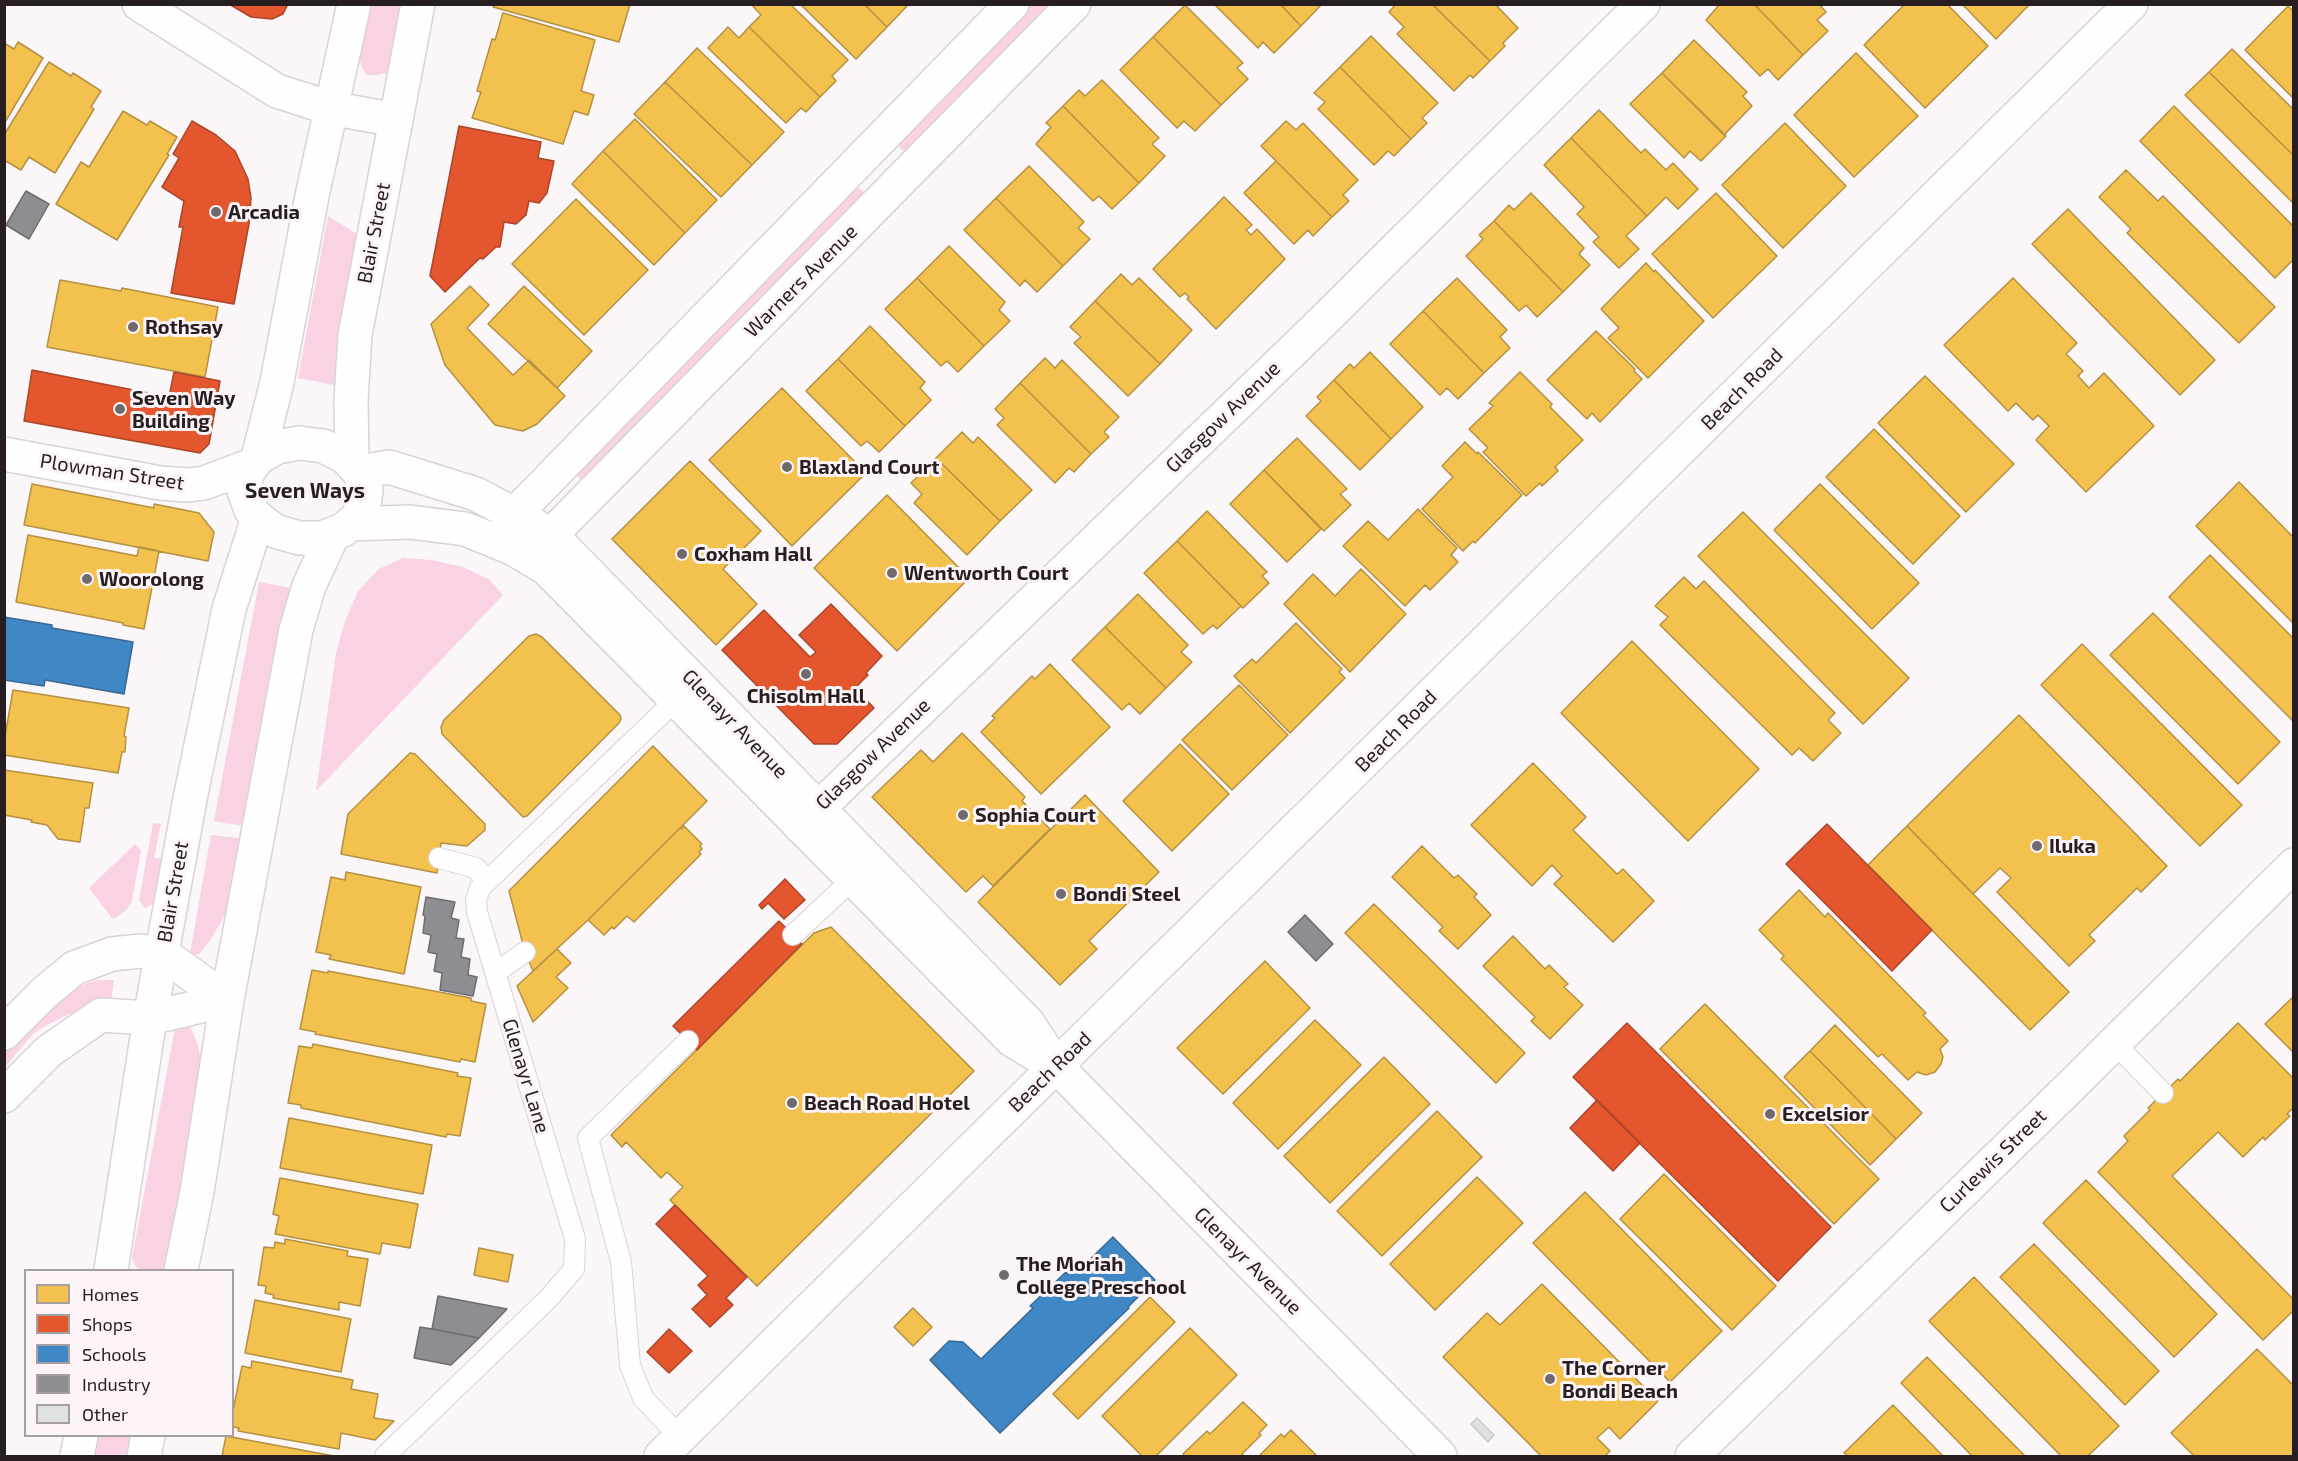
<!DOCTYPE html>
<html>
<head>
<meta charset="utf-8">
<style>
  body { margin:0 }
  #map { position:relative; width:2298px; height:1461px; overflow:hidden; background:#fbf6f8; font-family:"Exo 2",sans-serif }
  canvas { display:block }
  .frame { position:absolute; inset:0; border:6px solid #271e22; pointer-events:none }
  .legend { position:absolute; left:24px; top:1269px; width:210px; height:168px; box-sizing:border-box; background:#fdf4f7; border:2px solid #a79ea2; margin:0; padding:8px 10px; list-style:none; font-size:18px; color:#271e22 }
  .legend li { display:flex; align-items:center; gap:12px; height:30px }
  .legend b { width:30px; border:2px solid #a79ea2 }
</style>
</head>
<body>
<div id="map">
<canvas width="2298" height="1461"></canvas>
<div class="frame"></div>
<ul class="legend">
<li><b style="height:16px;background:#f2c14e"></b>Homes</li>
<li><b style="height:16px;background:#e4572e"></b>Shops</li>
<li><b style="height:16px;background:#3f88c5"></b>Schools</li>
<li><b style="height:16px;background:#8d8d92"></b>Industry</li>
<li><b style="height:16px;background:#dfe1df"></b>Other</li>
</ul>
</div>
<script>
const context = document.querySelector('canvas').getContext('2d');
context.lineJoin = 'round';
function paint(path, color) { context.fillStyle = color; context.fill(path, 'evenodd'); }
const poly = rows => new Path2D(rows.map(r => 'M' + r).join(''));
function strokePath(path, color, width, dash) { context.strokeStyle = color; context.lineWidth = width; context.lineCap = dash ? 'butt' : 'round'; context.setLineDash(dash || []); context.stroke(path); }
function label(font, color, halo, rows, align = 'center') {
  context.font = font + ' "Exo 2",sans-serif'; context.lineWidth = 6; context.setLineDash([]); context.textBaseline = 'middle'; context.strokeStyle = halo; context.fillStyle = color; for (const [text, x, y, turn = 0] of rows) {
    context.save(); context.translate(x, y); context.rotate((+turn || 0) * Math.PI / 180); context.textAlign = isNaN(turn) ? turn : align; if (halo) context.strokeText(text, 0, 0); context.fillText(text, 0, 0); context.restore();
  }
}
const green = poly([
  [368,5,405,5,392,69,387,73,376,75,367,75,362,68,359,58],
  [1028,5,1058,5,908,151,901,150,897,141],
  [855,185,865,193,584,483,571,470],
  [328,216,360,236,339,386,298,378],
  [403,558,431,560,463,567,490,580,503,595,316,791,336,653,345,621,358,591,379,569],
  [259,582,296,589,250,827,214,821],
  [153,823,161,824,154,858,165,859,156,902,145,908,139,900],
  [211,835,248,839,231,905,209,942,199,954,194,955,190,953],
  [135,844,141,850,132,901,126,910,117,917,112,918,89,888],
  [96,980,114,980,111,1002,69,1014,47,1025,33,1034,5,1067,5,1049,74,988],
  [187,1019,198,1045,202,1069,168,1264,163,1270,142,1270,136,1267,132,1258,176,1023],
  [98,1436,136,1436,131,1456,94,1456]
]);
const homes = poly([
  [494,4,630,4,619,42,493,7,494,4],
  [751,4,790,4,848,60,832,76,836,81,820,97,749,27,761,15,751,4],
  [800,4,864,4,887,27,856,59,800,4],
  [864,4,909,4,887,27,864,4],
  [1214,4,1280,4,1301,26,1274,53,1263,42,1258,48,1214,4],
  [1280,4,1322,4,1301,26,1280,4],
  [1396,4,1432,4,1490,61,1473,78,1470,75,1454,91,1397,34,1404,27,1389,12,1396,4],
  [1432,4,1495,4,1518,28,1503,43,1505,46,1490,61,1432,4],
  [1720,4,1754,4,1803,55,1778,80,1768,69,1760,76,1706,20,1720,4],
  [1754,4,1819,4,1826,12,1817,20,1828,31,1803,55,1754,4],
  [1905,4,1947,4,1988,46,1925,108,1864,45,1905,4],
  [1962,4,2030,4,1996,39,1962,4],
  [1185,5,1243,63,1237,68,1248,79,1221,105,1153,37,1185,5],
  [2288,6,2294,12,2294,99,2245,50,2288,6],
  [503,13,595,40,581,91,594,95,588,115,574,111,563,144,472,118,481,92,477,91,492,39,495,40,503,13],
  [728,27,739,38,749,27,820,97,806,112,801,108,786,123,708,48,728,27],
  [1371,36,1438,103,1422,118,1427,123,1411,139,1340,67,1371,36],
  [1153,37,1221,105,1195,131,1184,121,1177,128,1120,70,1153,37],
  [1694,40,1747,92,1743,96,1752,106,1724,135,1662,73,1694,40],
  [18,42,43,58,4,124,4,43,14,49,18,42],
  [697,48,784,132,752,165,665,82,697,48],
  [2232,49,2294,110,2294,156,2209,72,2232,49],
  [1856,53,1918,116,1854,177,1794,115,1856,53],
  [49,62,71,76,73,73,101,91,91,107,94,109,55,173,29,157,21,170,4,160,4,135,49,62],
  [1340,67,1411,139,1394,156,1388,151,1374,165,1318,109,1325,102,1314,93,1340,67],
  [2209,72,2294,156,2293,203,2185,95,2209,72],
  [1662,73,1726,136,1701,161,1690,151,1684,158,1630,104,1662,73],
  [1102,80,1159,138,1152,144,1165,156,1139,183,1063,106,1079,90,1085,96,1102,80],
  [665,82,752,165,721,197,634,114,665,82],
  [1063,106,1139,183,1112,209,1099,196,1093,201,1036,144,1051,127,1046,123,1063,106],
  [2174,106,2294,227,2294,259,2275,278,2140,141,2174,106],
  [1599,110,1641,153,1645,149,1666,170,1673,163,1698,189,1678,209,1666,197,1647,216,1571,138,1599,110],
  [123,111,147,125,150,121,177,137,167,154,169,155,117,240,56,204,81,162,89,167,123,111],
  [635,119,717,200,685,233,603,151,635,119],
  [1286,121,1296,130,1303,123,1358,180,1343,195,1349,201,1332,217,1261,146,1286,121],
  [1785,123,1846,186,1783,248,1722,185,1785,123],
  [1571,138,1647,216,1626,236,1639,249,1619,268,1593,242,1599,237,1577,214,1584,207,1544,165,1571,138],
  [603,151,685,233,654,265,572,184,603,151],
  [1276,161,1332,217,1313,236,1308,230,1294,244,1244,193,1276,161],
  [1029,166,1084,222,1078,228,1090,239,1063,266,996,198,1029,166],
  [2126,170,2158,201,2163,196,2275,307,2239,343,2127,233,2131,229,2099,197,2126,170],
  [1531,193,1584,248,1579,254,1590,265,1563,292,1494,221,1509,205,1514,210,1531,193],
  [1716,193,1777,256,1713,318,1652,254,1716,193],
  [1224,197,1252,225,1246,230,1251,235,1257,229,1285,259,1216,329,1187,299,1189,297,1185,293,1180,297,1153,269,1224,197],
  [996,198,1063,266,1037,292,1025,280,1020,286,964,230,996,198],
  [576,199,648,270,584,335,512,264,576,199],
  [2068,209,2215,360,2180,395,2032,244,2068,209],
  [1494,221,1563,292,1537,317,1526,305,1519,311,1466,256,1483,239,1479,235,1494,221],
  [949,246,1005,302,999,310,1010,321,984,346,917,278,949,246],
  [1646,263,1654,272,1655,270,1704,321,1648,378,1608,338,1619,328,1601,309,1646,263],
  [1121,274,1132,285,1139,278,1192,330,1160,364,1095,301,1121,274],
  [917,278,984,346,958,372,947,361,941,366,885,309,917,278],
  [1457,278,1507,330,1500,337,1510,348,1484,373,1423,311,1457,278],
  [2013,278,2077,343,2066,354,2083,371,2078,376,2089,388,2104,373,2154,426,2086,492,2036,440,2049,426,2038,415,2033,420,2016,403,2008,411,1944,345,2013,278],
  [60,280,121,291,122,288,218,307,205,377,47,347,60,280],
  [470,286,489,305,467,328,513,375,529,360,565,396,537,424,523,431,495,425,445,365,431,324,470,286],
  [524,286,592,351,557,388,488,324,524,286],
  [1095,301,1160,364,1128,396,1074,343,1081,337,1070,327,1095,301],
  [1423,311,1484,373,1458,399,1447,388,1440,395,1390,344,1423,311],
  [870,326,925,382,920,388,931,400,905,426,838,359,870,326],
  [1596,331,1635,369,1634,371,1642,379,1600,422,1592,413,1587,419,1547,380,1596,331],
  [1370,352,1423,407,1391,439,1334,380,1350,364,1354,368,1370,352],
  [1045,358,1055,368,1062,360,1119,417,1104,432,1109,437,1091,454,1020,383,1045,358],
  [838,359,905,426,879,452,867,441,861,446,806,391,838,359],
  [1520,372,1552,404,1550,407,1583,440,1555,467,1558,471,1542,486,1540,483,1526,496,1483,452,1488,448,1469,429,1493,406,1489,403,1520,372],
  [1925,376,2014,464,1966,512,1878,423,1925,376],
  [1334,380,1391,439,1360,470,1306,416,1321,401,1317,397,1334,380],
  [1020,383,1091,454,1074,472,1069,468,1055,483,997,425,1004,418,995,409,1020,383],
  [782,388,866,473,792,546,709,460,782,388],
  [1874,429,1960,516,1913,564,1826,477,1874,429],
  [962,432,973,443,978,437,1032,490,1000,521,936,458,962,432],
  [1297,438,1347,489,1340,494,1351,505,1324,531,1264,470,1297,438],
  [1465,442,1477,454,1478,452,1522,495,1475,543,1473,541,1463,551,1422,509,1453,477,1442,466,1465,442],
  [936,458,1000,521,967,555,914,503,922,494,911,483,936,458],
  [690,461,761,531,723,569,757,604,716,645,612,539,690,461],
  [1264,470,1321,529,1287,562,1230,504,1264,470],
  [2239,482,2294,538,2294,624,2196,526,2239,482],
  [32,484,154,508,154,504,199,513,214,532,208,561,24,525,32,484],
  [1820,484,1919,583,1872,629,1774,530,1820,484],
  [887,495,969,578,897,651,814,568,887,495],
  [1418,509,1457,548,1451,555,1458,562,1430,590,1425,585,1405,606,1343,546,1368,521,1388,540,1418,509],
  [1207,511,1267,572,1262,576,1269,583,1243,608,1177,541,1207,511],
  [1743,512,1909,678,1863,724,1698,556,1743,512],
  [28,535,137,556,139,547,159,551,144,629,123,625,123,623,16,602,28,535],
  [1177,541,1241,606,1217,629,1213,625,1203,634,1144,573,1177,541],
  [2210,555,2294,639,2294,722,2169,597,2210,555],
  [1361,569,1406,614,1350,672,1284,604,1313,574,1335,596,1361,569],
  [1684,577,1696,589,1704,581,1835,713,1828,720,1841,733,1813,761,1799,748,1792,755,1660,625,1668,617,1655,606,1684,577],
  [1138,594,1188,645,1181,652,1192,662,1166,688,1105,627,1138,594],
  [2153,613,2280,742,2238,784,2110,655,2153,613],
  [1296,623,1342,669,1339,672,1345,678,1290,733,1234,676,1252,659,1256,663,1296,623],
  [1105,627,1166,688,1140,714,1129,703,1122,710,1072,660,1105,627],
  [536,634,542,637,620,715,621,719,619,723,527,816,523,817,442,734,441,727,444,720,529,636,536,634],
  [1632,641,1759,769,1688,841,1561,713,1632,641],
  [2082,644,2242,805,2200,846,2041,685,2082,644],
  [1050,664,1110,727,1041,794,981,732,995,718,992,716,1032,676,1035,679,1050,664],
  [1239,685,1288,735,1232,790,1182,740,1239,685],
  [13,690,129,708,124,736,126,737,125,752,122,752,118,773,4,755,4,742,13,690],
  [2019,715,2167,866,2141,892,2137,888,2089,935,2095,941,2069,966,1997,892,2011,878,2000,868,1973,894,1907,826,2019,715],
  [962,733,1025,797,1022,801,1050,829,993,886,983,876,966,892,872,797,921,750,933,762,962,733],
  [1180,744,1229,794,1172,851,1123,801,1180,744],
  [653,746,707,801,588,920,533,971,525,952,509,891,653,746],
  [410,753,415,754,485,824,485,830,467,846,441,843,437,873,341,854,348,814,410,753],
  [1533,763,1586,817,1573,830,1617,874,1623,869,1654,901,1613,942,1554,884,1562,876,1552,865,1532,886,1471,825,1533,763],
  [4,770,93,783,89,808,85,808,80,842,58,839,47,825,31,822,32,820,4,815,4,770],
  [1085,795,1159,872,1089,941,1097,949,1060,985,978,902,1085,795],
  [684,826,702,844,700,846,702,849,699,852,701,854,634,922,627,916,614,929,612,927,604,935,588,920,680,828,682,829,684,826],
  [1907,826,2069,992,2030,1030,1868,865,1907,826],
  [1422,846,1454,878,1458,875,1477,894,1474,897,1491,915,1458,949,1439,931,1443,927,1392,877,1422,846],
  [346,872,421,887,404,974,329,959,331,955,316,952,331,877,345,880,346,872],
  [1799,890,1825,917,1828,913,1926,1013,1923,1015,1948,1041,1940,1049,1943,1057,1941,1064,1935,1072,1926,1075,1917,1072,1908,1080,1882,1054,1878,1057,1781,959,1784,956,1759,930,1799,890],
  [1374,904,1525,1053,1496,1083,1345,933,1374,904],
  [831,927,974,1071,757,1286,670,1200,683,1187,667,1172,661,1178,626,1142,622,1147,611,1135,814,933,831,927],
  [1513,936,1545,969,1549,965,1568,984,1564,987,1583,1005,1550,1039,1531,1021,1535,1017,1483,966,1513,936],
  [557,949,571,963,556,977,568,988,533,1022,517,986,557,949],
  [1265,961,1310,1008,1223,1094,1177,1048,1265,961],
  [312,970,328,973,328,971,471,998,471,1001,486,1004,475,1062,461,1059,460,1062,315,1034,316,1032,300,1029,312,970],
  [2294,996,2294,1053,2265,1024,2294,996],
  [1705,1004,1879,1179,1834,1224,1660,1049,1705,1004],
  [1315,1020,1361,1065,1278,1149,1233,1103,1315,1020],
  [2238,1023,2294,1079,2294,1107,2287,1114,2290,1116,2265,1140,2263,1137,2243,1157,2218,1132,2172,1176,2294,1300,2294,1310,2263,1340,2098,1172,2128,1141,2124,1136,2150,1110,2148,1108,2178,1079,2180,1081,2238,1023],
  [1835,1025,1922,1113,1896,1139,1810,1051,1835,1025],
  [313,1044,458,1073,457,1076,471,1078,460,1136,447,1134,446,1137,301,1108,301,1105,288,1103,299,1046,312,1048,313,1044],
  [1810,1051,1896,1139,1870,1165,1784,1077,1810,1051],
  [1384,1057,1430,1104,1330,1203,1284,1156,1384,1057],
  [1437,1111,1482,1157,1382,1256,1337,1211,1437,1111],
  [289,1118,432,1145,423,1194,280,1168,289,1118],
  [1664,1174,1776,1286,1732,1330,1620,1219,1664,1174],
  [1477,1177,1523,1223,1435,1310,1390,1264,1477,1177],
  [280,1178,418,1204,410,1248,382,1243,380,1254,275,1234,279,1216,273,1214,280,1178],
  [2086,1180,2217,1314,2174,1357,2043,1223,2086,1180],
  [1585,1192,1722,1331,1670,1382,1533,1243,1585,1192],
  [285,1239,348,1251,347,1256,368,1259,360,1306,339,1302,339,1310,273,1298,274,1295,265,1293,266,1286,258,1285,264,1247,274,1248,275,1242,285,1244,285,1239],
  [2034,1244,2159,1371,2125,1405,2000,1277,2034,1244],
  [479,1248,513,1255,508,1282,474,1275,479,1248],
  [1974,1277,2119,1426,2088,1456,2061,1456,1929,1321,1974,1277],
  [1542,1284,1658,1401,1620,1439,1609,1427,1597,1438,1610,1451,1605,1456,1541,1456,1443,1357,1487,1313,1500,1325,1542,1284],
  [1150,1297,1175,1322,1078,1419,1053,1394,1150,1297],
  [255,1300,351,1319,341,1372,245,1353,255,1300],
  [913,1308,932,1327,913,1346,894,1327,913,1308],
  [1190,1328,1237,1375,1156,1456,1142,1456,1102,1416,1190,1328],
  [2257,1349,2294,1386,2294,1456,2194,1456,2171,1433,2257,1349],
  [1927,1357,2025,1456,1972,1456,1901,1383,1927,1357],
  [252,1361,353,1380,351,1389,378,1394,374,1418,394,1421,375,1440,341,1433,339,1449,238,1431,239,1428,232,1427,232,1416,242,1366,251,1368,252,1361],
  [1243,1402,1267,1425,1259,1433,1261,1435,1242,1454,1244,1456,1185,1456,1183,1454,1207,1431,1210,1434,1243,1402],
  [1893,1405,1943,1456,1848,1456,1844,1453,1893,1405],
  [1291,1430,1316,1455,1314,1456,1259,1456,1281,1434,1284,1437,1291,1430],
  [226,1436,334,1456,222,1456,226,1436]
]);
const shops = poly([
  [229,4,288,4,283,14,272,19,251,17,229,4],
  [192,121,216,135,235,151,248,179,251,198,249,224,234,304,171,293,183,227,179,227,184,201,162,187,179,158,173,154,192,121],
  [459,126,541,142,538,158,554,161,547,193,539,203,529,201,526,215,516,224,504,222,500,247,496,247,483,259,480,258,445,292,430,276,459,126],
  [32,370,169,397,174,372,220,381,209,444,200,453,24,421,32,370],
  [831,604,882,656,866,673,868,675,855,688,874,708,837,744,814,744,722,650,764,610,810,657,816,652,799,635,831,604],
  [1827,824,1932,930,1892,971,1786,864,1827,824],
  [785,879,805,900,784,919,768,903,762,909,759,905,785,879],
  [779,921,802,944,697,1050,673,1026,779,921],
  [1627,1023,1831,1227,1778,1281,1573,1077,1627,1023],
  [1597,1100,1640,1143,1613,1171,1570,1128,1597,1100],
  [675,1205,747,1277,726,1298,733,1305,710,1327,692,1309,707,1295,698,1285,708,1276,656,1224,675,1205],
  [669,1329,692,1351,669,1373,647,1352,669,1329]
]);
const schools = poly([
  [4,617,52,625,52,628,133,642,124,694,45,680,44,686,4,680,4,617],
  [1113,1237,1155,1280,1128,1307,1129,1308,1000,1433,930,1360,949,1341,963,1342,981,1359,1033,1308,1030,1306,1066,1272,1068,1274,1077,1264,1081,1268,1113,1237]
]);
const industry = poly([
  [26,191,49,204,29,239,6,225,26,191],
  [426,897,455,902,451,918,459,920,456,938,464,939,461,957,470,959,468,975,477,977,473,996,440,990,442,973,434,971,437,954,428,952,431,935,423,933,425,916,423,915,426,897],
  [1305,915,1333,944,1316,961,1288,932,1305,915],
  [438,1296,507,1309,479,1338,432,1329,438,1296],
  [420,1327,432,1329,479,1338,451,1365,414,1358,420,1327]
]);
const building = poly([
  [1477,1418,1494,1435,1488,1442,1471,1424,1477,1418]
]);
const service = poly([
  [439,858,476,868,487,881],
  [793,935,853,879],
  [495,973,525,952],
  [2114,1043,2163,1093],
  [680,1437,643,1398,630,1365,621,1262,588,1138,688,1041],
  [385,1456,547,1300,574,1269,575,1239,477,912,476,900,480,888,676,700]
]);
const minor = poly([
  [139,4,277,91,330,108,396,120],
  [4,454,160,483,188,485,204,483,252,465],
  [800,826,1312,332,1643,4],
  [4,1033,44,993,74,968,112,954,141,951,163,954,227,1000],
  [4,1096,49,1051,101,1015,150,1018,227,1000],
  [661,1456,2131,4]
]);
const tertiary = poly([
  [299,443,323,446,344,456,359,472,366,490,365,499,358,517,343,530,322,538,299,538,275,531,258,518,251,510,244,491,247,473,258,458,277,447,299,443],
  [258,458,277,382,312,196,354,4],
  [352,463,351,400,355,335,418,4],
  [359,472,389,467,476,494,534,525,565,549,1028,1023,1056,1066,1440,1456],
  [351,524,410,522,465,529,512,548,546,568,1012,1040,1048,1062],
  [506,533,515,514,1012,4],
  [538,556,550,536,1074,4],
  [111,1270,150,1018,190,799,229,609,258,518],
  [181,1270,197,1192,227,1000,296,630,309,586,333,534],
  [77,1456,81,1436],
  [144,1456,148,1436]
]);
const secondary = poly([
  [1692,1456,2069,1088,2294,865]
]);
const markers = [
  [216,212,6,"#716a6d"],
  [133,327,6,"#716a6d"],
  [120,409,6,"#716a6d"],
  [787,467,6,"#716a6d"],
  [682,554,6,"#716a6d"],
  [892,573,6,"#716a6d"],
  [87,579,6,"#716a6d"],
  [806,674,6,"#716a6d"],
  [963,815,6,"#716a6d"],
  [2037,846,6,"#716a6d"],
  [1061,894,6,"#716a6d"],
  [792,1103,6,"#716a6d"],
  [1770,1114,6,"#716a6d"],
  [1004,1275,6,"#716a6d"],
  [1550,1379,6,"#716a6d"]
];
const poiNames = [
  ["Arcadia",228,212],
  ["Rothsay",145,327],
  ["Seven Way",132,398],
  ["Building",132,421],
  ["Blaxland Court",799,467],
  ["Coxham Hall",694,554],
  ["Wentworth Court",904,573],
  ["Woorolong",99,579],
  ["Chisolm Hall",806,696,"center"],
  ["Sophia Court",975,815],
  ["Iluka",2049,846],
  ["Bondi Steel",1073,894],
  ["Beach Road Hotel",804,1103],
  ["Excelsior",1782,1114],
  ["The Moriah",1016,1264],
  ["College Preschool",1016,1287],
  ["The Corner",1562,1368],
  ["Bondi Beach",1562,1391]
];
const streetNames = [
  ["Blair Street",374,233,-79],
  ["Warners Avenue",801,281,-45],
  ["Beach Road",1742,389,-45],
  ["Glasgow Avenue",1223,417,-44],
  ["Plowman Street",112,472,9],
  ["Glenayr Avenue",735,724,46],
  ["Beach Road",1396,731,-45],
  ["Glasgow Avenue",873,754,-44],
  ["Blair Street",173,892,-80],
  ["Beach Road",1050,1072,-44],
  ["Glenayr Lane",526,1076,73],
  ["Curlewis Street",1993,1161,-44],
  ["Glenayr Avenue",1248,1261,45]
];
const neighbourhoodNames = [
  ["Seven Ways",305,491]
];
paint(green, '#f9d2e3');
paint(homes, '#f2c14e');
strokePath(homes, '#b59041', 1.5);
paint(shops, '#e4572e');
strokePath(shops, '#ab462a', 1.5);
paint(schools, '#3f88c5');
strokePath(schools, '#386894', 1.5);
paint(industry, '#8d8d92');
strokePath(industry, '#6e6c70', 1.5);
paint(building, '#dfe1df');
strokePath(building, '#cbccca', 1.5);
strokePath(service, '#dad2d5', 22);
strokePath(minor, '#dad2d5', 36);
strokePath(tertiary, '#dad2d5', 36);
strokePath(secondary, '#dad2d5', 36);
strokePath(service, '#fefefe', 20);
strokePath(minor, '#fefefe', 33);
strokePath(tertiary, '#fefefe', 33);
strokePath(secondary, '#fefefe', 33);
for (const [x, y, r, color] of markers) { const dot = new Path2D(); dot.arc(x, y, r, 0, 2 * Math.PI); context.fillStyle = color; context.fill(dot); strokePath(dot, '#fdf4f7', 2); }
label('bold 20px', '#271e22', '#fdf4f7', poiNames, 'left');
label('20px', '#271e22', '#fdf4f7', streetNames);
label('bold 21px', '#271e22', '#fdf4f7', neighbourhoodNames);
</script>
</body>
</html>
